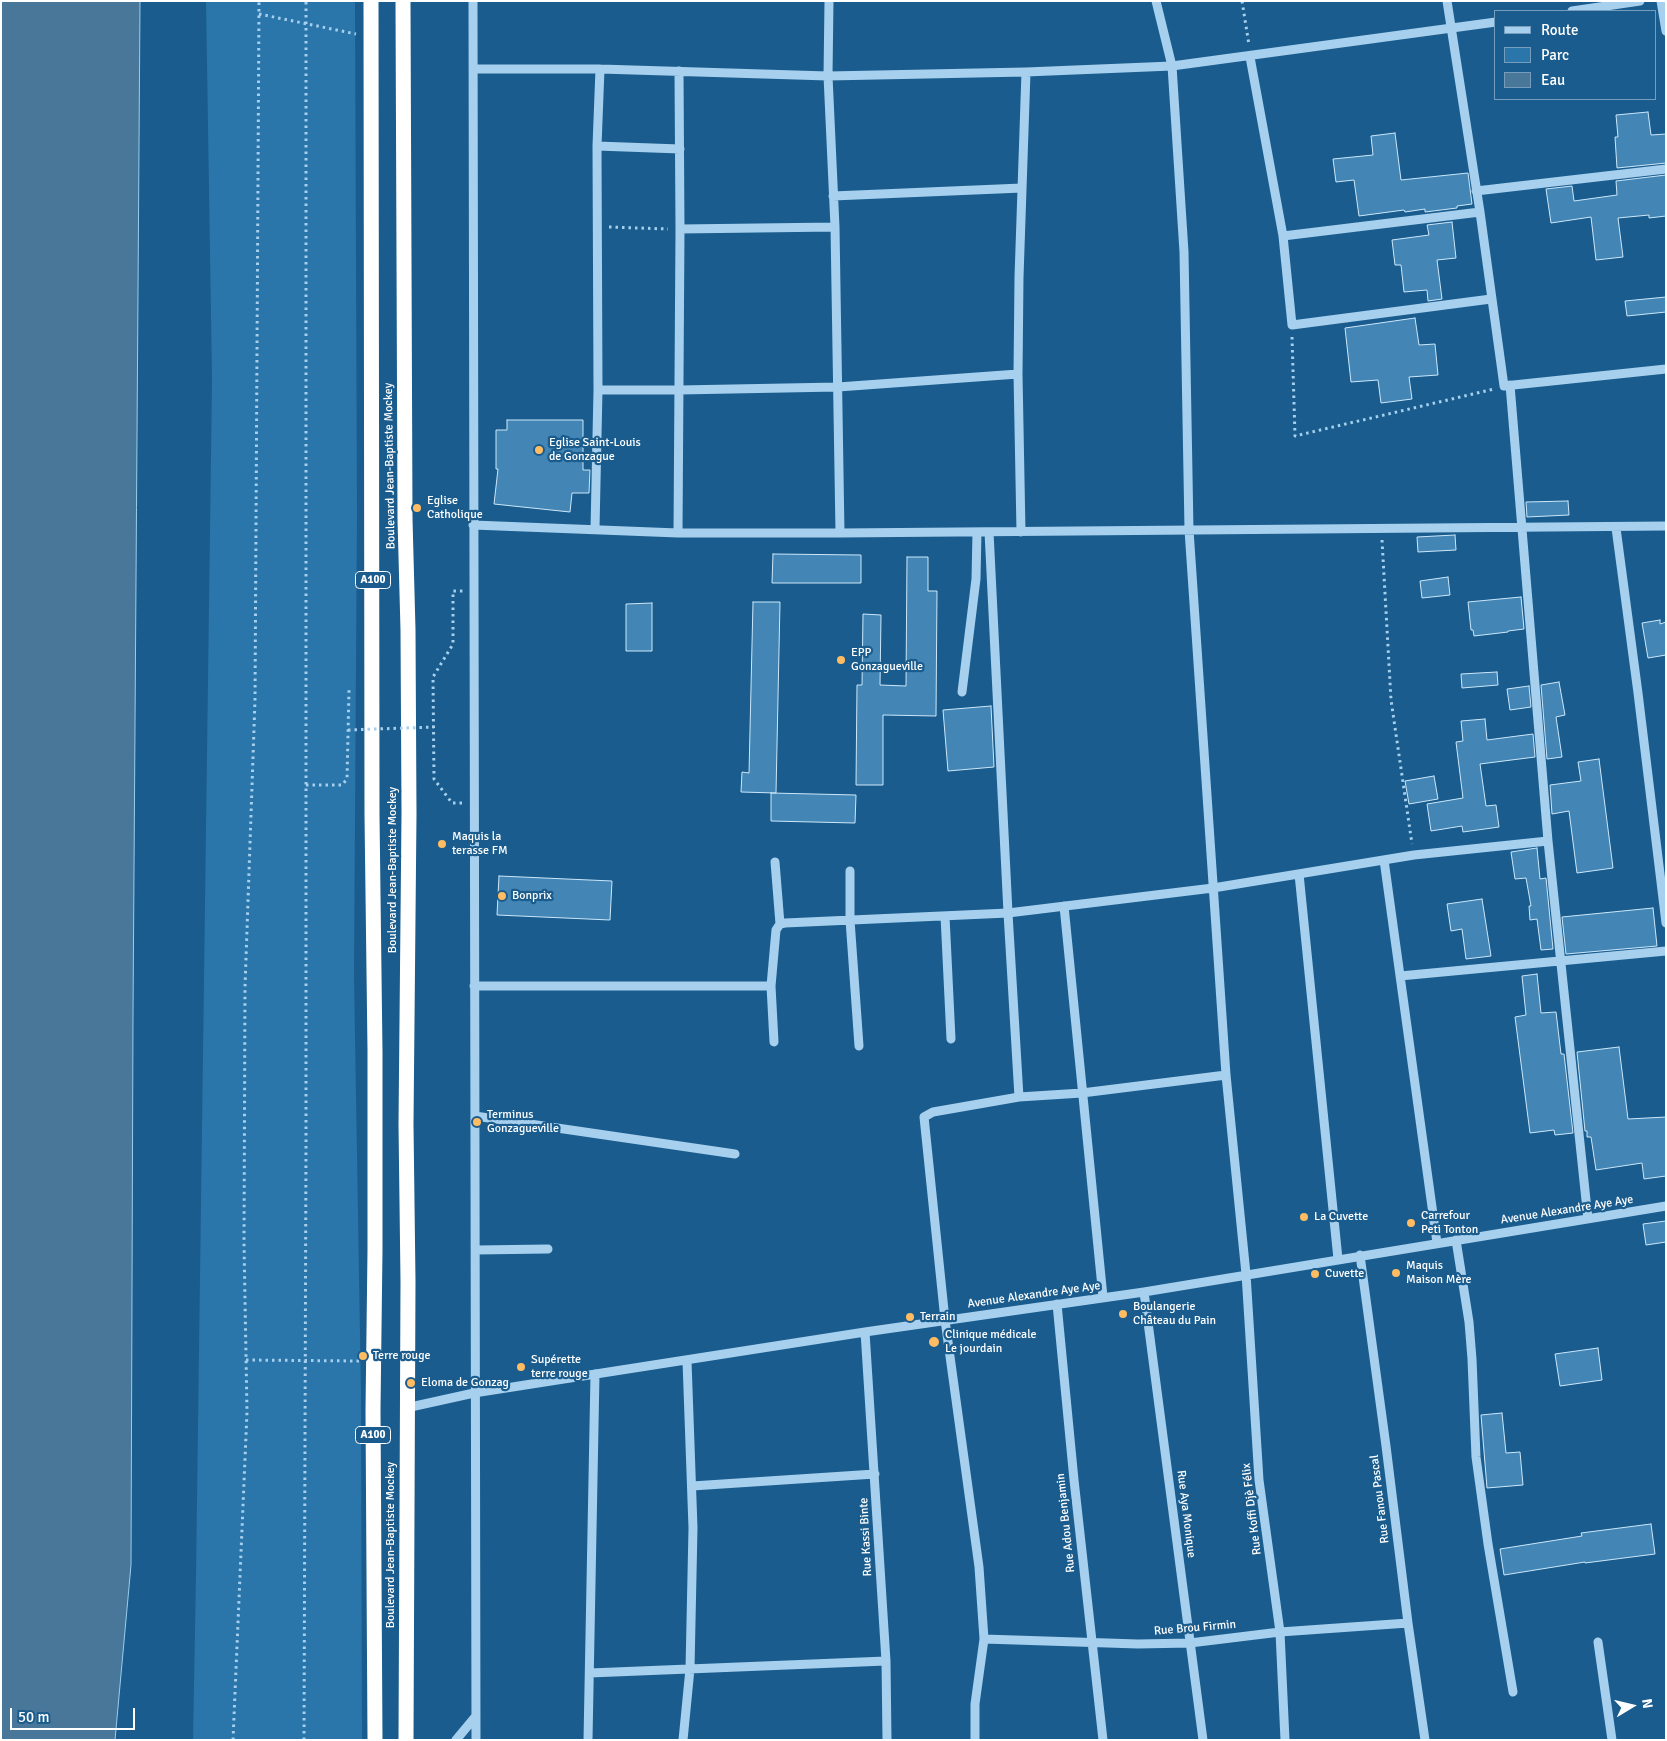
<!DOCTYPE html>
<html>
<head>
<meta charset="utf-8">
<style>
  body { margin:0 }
  #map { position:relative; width:1667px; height:1741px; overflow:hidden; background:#1a5c8d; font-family:Signika,sans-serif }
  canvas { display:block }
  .frame { position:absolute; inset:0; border:2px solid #fff; pointer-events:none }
  .legend { position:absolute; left:1494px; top:10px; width:162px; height:90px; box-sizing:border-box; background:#1a5c8d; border:1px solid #769dbb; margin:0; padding:6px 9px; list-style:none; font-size:15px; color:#fff }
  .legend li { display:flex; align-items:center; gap:10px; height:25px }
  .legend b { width:25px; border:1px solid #769dbb }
  .north { position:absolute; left:1607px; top:1681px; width:50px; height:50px; -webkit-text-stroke:4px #1a5c8d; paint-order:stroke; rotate:81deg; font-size:14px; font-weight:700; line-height:20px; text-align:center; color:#fff }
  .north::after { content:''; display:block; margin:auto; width:18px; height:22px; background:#fff; clip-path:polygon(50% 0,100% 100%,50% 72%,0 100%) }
  .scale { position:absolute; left:10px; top:1708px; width:125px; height:22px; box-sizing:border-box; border:2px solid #fff; border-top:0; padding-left:6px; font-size:15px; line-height:18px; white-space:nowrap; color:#fff; -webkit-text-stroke:4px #1a5c8d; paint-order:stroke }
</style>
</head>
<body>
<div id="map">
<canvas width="1667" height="1741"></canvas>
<div class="frame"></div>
<ul class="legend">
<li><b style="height:6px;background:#a6d0ee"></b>Route</li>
<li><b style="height:14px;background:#2a75a9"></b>Parc</li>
<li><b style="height:14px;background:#487799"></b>Eau</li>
</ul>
<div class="north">N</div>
<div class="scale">50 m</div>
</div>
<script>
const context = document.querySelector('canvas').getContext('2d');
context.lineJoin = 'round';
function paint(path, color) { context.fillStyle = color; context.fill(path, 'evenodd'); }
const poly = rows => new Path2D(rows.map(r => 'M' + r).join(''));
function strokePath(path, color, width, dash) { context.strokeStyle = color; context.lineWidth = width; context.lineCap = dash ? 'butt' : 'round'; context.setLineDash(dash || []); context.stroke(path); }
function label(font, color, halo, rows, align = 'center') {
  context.font = font + ' Signika,sans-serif'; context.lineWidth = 4.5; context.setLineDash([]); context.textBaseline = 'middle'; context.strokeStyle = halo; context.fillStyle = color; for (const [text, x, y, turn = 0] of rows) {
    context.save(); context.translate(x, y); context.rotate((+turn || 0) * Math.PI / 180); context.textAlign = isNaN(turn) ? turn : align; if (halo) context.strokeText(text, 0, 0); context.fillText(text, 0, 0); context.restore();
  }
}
const green = poly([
  [206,1,355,1,357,514,354,974,361,1393,362,1740,193,1740,196,1573,212,380]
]);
const water = poly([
  [1,1,140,1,133,1014,131,1565,115,1740,1,1740,1,1]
]);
const building = poly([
  [1648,112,1651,135,1666,134,1666,163,1617,168,1615,137,1618,137,1616,115,1648,112],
  [1395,133,1401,180,1468,173,1472,204,1457,206,1457,208,1425,212,1425,209,1405,212,1404,210,1359,216,1354,180,1336,182,1333,159,1373,155,1371,136,1395,133],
  [1666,175,1666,216,1649,218,1649,215,1618,218,1623,257,1596,260,1591,217,1551,223,1546,189,1572,186,1574,201,1617,195,1616,181,1666,175],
  [1452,222,1456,258,1437,260,1442,299,1428,301,1427,290,1404,292,1401,265,1395,265,1392,240,1429,235,1427,225,1452,222],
  [1666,297,1666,312,1627,316,1625,301,1666,297],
  [1415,318,1419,345,1435,344,1438,375,1409,377,1412,399,1381,403,1378,380,1351,382,1345,328,1415,318],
  [507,420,583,420,583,470,590,470,589,493,572,493,570,512,494,504,498,469,496,469,496,430,507,430,507,420],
  [1568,501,1569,515,1527,517,1526,502,1568,501],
  [1455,535,1456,550,1418,552,1417,537,1455,535],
  [773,554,861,555,861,583,772,583,773,554],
  [907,557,928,557,928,591,937,591,936,716,883,715,883,785,856,785,857,685,862,685,863,614,881,615,880,685,906,686,907,557],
  [1448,577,1450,595,1422,598,1420,581,1448,577],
  [1521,597,1524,629,1508,631,1508,632,1474,636,1473,630,1471,630,1468,602,1521,597],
  [753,602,780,602,776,793,741,792,742,772,749,773,753,602],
  [652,603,652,651,626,651,626,604,652,603],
  [1660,620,1660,624,1666,622,1666,655,1648,658,1642,623,1660,620],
  [1497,672,1498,685,1462,688,1461,674,1497,672],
  [1559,682,1565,715,1556,717,1562,757,1547,759,1541,685,1559,682],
  [1529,686,1531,707,1510,710,1507,689,1529,686],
  [991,706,994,767,948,771,943,710,991,706],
  [1485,719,1487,740,1533,734,1535,757,1480,764,1486,806,1496,805,1499,827,1463,832,1462,826,1431,831,1427,804,1463,798,1456,742,1463,741,1461,721,1485,719],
  [1599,759,1613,868,1577,873,1569,811,1552,814,1550,785,1581,781,1578,762,1599,759],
  [1434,776,1438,799,1409,804,1405,781,1434,776],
  [771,793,856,795,855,823,771,821,771,793],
  [1537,848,1540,879,1546,878,1553,949,1541,950,1537,919,1530,920,1529,906,1531,906,1526,878,1515,879,1511,852,1537,848],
  [499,876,612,881,610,920,497,915,499,876],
  [1482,899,1491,956,1466,959,1462,929,1451,931,1447,904,1482,899],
  [1653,908,1657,946,1566,954,1562,917,1653,908],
  [1537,974,1541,1013,1556,1012,1561,1054,1564,1054,1573,1133,1555,1135,1554,1130,1530,1133,1515,1017,1526,1015,1522,976,1537,974],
  [1619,1047,1628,1119,1666,1117,1666,1176,1644,1179,1642,1163,1596,1170,1591,1137,1587,1137,1587,1131,1585,1131,1577,1052,1619,1047],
  [1666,1221,1666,1242,1646,1245,1643,1224,1666,1221],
  [1598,1348,1602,1380,1560,1386,1555,1354,1598,1348],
  [1502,1413,1506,1453,1520,1452,1523,1485,1487,1488,1481,1415,1502,1413],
  [1651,1524,1655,1554,1585,1563,1585,1562,1504,1575,1500,1549,1582,1536,1581,1533,1651,1524]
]);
const path = poly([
  [1242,1,1249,45],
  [259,14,356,34],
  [609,227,668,229],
  [1292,337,1295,436,1494,389],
  [1382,540,1391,700,1412,844],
  [306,785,342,785,347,779,349,690],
  [462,803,452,803,434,779,433,677,453,644,453,591,464,591],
  [246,1360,360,1361],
  [233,1740,247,1412,244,1243,245,987,255,700,259,1],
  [304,1740,306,1143,306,1]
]);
const minor = poly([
  [473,1,476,1740],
  [829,1,828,76,835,227,840,533],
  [1156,1,1172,66,1184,252,1189,530,1226,1075,1246,1274,1259,1480,1280,1632,1285,1740],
  [1447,1,1480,212,1504,386,1666,369],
  [1661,1,1666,31],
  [1572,11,1640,1],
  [1250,57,1283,236,1292,325,1491,299],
  [474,69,600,69,828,76,1026,72,1172,66,1496,22],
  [597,146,680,149],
  [1476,191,1666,169],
  [833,196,1022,188],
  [680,229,835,227],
  [1283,236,1480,212],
  [1510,385,1548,841,1588,1219],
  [598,390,679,390,838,387,1018,374],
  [473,525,678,533,840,533,1666,526],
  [1616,528,1638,693,1666,923],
  [595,529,598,390,597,146,600,69],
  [989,532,1008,913,1019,1097],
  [1021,532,1018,374,1019,277,1026,72],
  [678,533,680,229,679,71],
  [962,692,976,579,977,532],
  [1384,860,1437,1243],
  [775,862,780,924],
  [850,871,850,920,859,1046],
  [1299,874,1338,1259],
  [1064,906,1103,1297],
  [945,916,951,1039],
  [1400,976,1666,951],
  [474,986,771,986],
  [774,1042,771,986,776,930,780,924,785,923,1008,913,1213,888,1414,855,1548,841],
  [475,1116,735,1154],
  [1456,1240,1469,1322,1472,1359,1476,1457,1488,1544,1513,1692],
  [476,1250,548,1249],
  [1360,1255,1386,1446,1408,1623,1425,1740],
  [1144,1292,1203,1740],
  [1057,1304,1074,1480,1103,1740],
  [865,1332,886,1661,887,1740],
  [406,1408,474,1393,865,1332,1144,1292,1666,1206],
  [692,1486,875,1474],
  [984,1639,1138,1644,1190,1643,1280,1632,1408,1623],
  [1598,1642,1612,1740],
  [590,1673,886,1661],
  [456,1740,476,1716],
  [588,1740,595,1374],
  [683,1740,690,1669,693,1528,687,1361],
  [975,1740,975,1704,984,1639,979,1567,945,1320,924,1117,933,1112,1019,1097,1082,1093,1226,1075]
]);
const highway = poly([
  [371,1,372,815,375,1051,375,1250,373,1410,375,1740],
  [403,1,405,519,408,630,409,814,406,1124,408,1281,406,1740]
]);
const pathBridge = poly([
  [348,730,434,727]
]);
const markers = [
  [539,450,5,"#ffbc63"],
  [417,508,5,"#ffbc63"],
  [841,660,5,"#ffbc63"],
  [442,844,5,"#ffbc63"],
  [502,896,5,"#ffbc63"],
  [477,1122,5,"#ffbc63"],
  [1304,1217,5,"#ffbc63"],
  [1411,1223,5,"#ffbc63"],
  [1396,1273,5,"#ffbc63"],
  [1315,1274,5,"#ffbc63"],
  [1123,1314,5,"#ffbc63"],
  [910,1317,5,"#ffbc63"],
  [934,1342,6,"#ffbc63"],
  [363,1356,5,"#ffbc63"],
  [521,1367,5,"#ffbc63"],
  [411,1383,5,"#ffbc63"]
];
const shields = [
  [373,580,35],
  [373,1435,35]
];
const shieldNames = [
  ["A100",373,580],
  ["A100",373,1435]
];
const poiNames = [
  ["Eglise Saint-Louis",549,443],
  ["de Gonzague",549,457],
  ["Eglise",427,501],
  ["Catholique",427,515],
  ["EPP",851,653],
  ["Gonzagueville",851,667],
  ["Maquis la",452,837],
  ["terasse FM",452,851],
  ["Bonprix",512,896],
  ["Terminus",487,1115],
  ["Gonzagueville",487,1129],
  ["Carrefour",1421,1216],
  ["Peti Tonton",1421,1230],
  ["La Cuvette",1314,1217],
  ["Maquis",1406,1266],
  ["Maison Mère",1406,1280],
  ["Cuvette",1325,1274],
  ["Boulangerie",1133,1307],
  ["Château du Pain",1133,1321],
  ["Terrain",920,1317],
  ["Clinique médicale",945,1335],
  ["Le jourdain",945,1349],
  ["Terre rouge",373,1356],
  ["Supérette",531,1360],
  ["terre rouge",531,1374],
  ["Eloma de Gonzag",421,1383]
];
const streetNames = [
  ["Boulevard Jean-Baptiste Mockey",390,466,-91],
  ["Boulevard Jean-Baptiste Mockey",393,870,-90],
  ["Avenue Alexandre Aye Aye",1567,1210,-9],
  ["Avenue Alexandre Aye Aye",1034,1295,-8],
  ["Rue Fanou Pascal",1380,1499,-97],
  ["Rue Koffi Djè Félix",1252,1509,-97],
  ["Rue Aya Monique",1186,1514,83],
  ["Rue Adou Benjamin",1066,1523,-96],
  ["Rue Kassi Binte",866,1537,-93],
  ["Boulevard Jean-Baptiste Mockey",391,1545,-90],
  ["Rue Brou Firmin",1195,1628,-5]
];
paint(green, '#2a75a9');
paint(water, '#487799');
strokePath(water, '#99cdf0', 1);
paint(building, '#4386b5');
strokePath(building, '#cce7fa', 1);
strokePath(path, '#a6d0ee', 3, [2.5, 4]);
strokePath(minor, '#a6d0ee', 9);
strokePath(highway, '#fff', 15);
strokePath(pathBridge, '#a6d0ee', 3, [2.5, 4]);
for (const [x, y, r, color] of markers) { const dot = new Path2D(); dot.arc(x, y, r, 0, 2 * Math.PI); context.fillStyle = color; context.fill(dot); strokePath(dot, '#1a5c8d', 2); }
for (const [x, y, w] of shields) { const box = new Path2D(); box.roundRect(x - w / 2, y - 8.5, w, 17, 4); context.fillStyle = '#1a5c8d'; context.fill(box); strokePath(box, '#fff', 1); }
label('bold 11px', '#fff', null, shieldNames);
label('12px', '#fff', '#1a5c8d', poiNames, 'left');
label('12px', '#fff', '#1a5c8d', streetNames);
</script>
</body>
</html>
